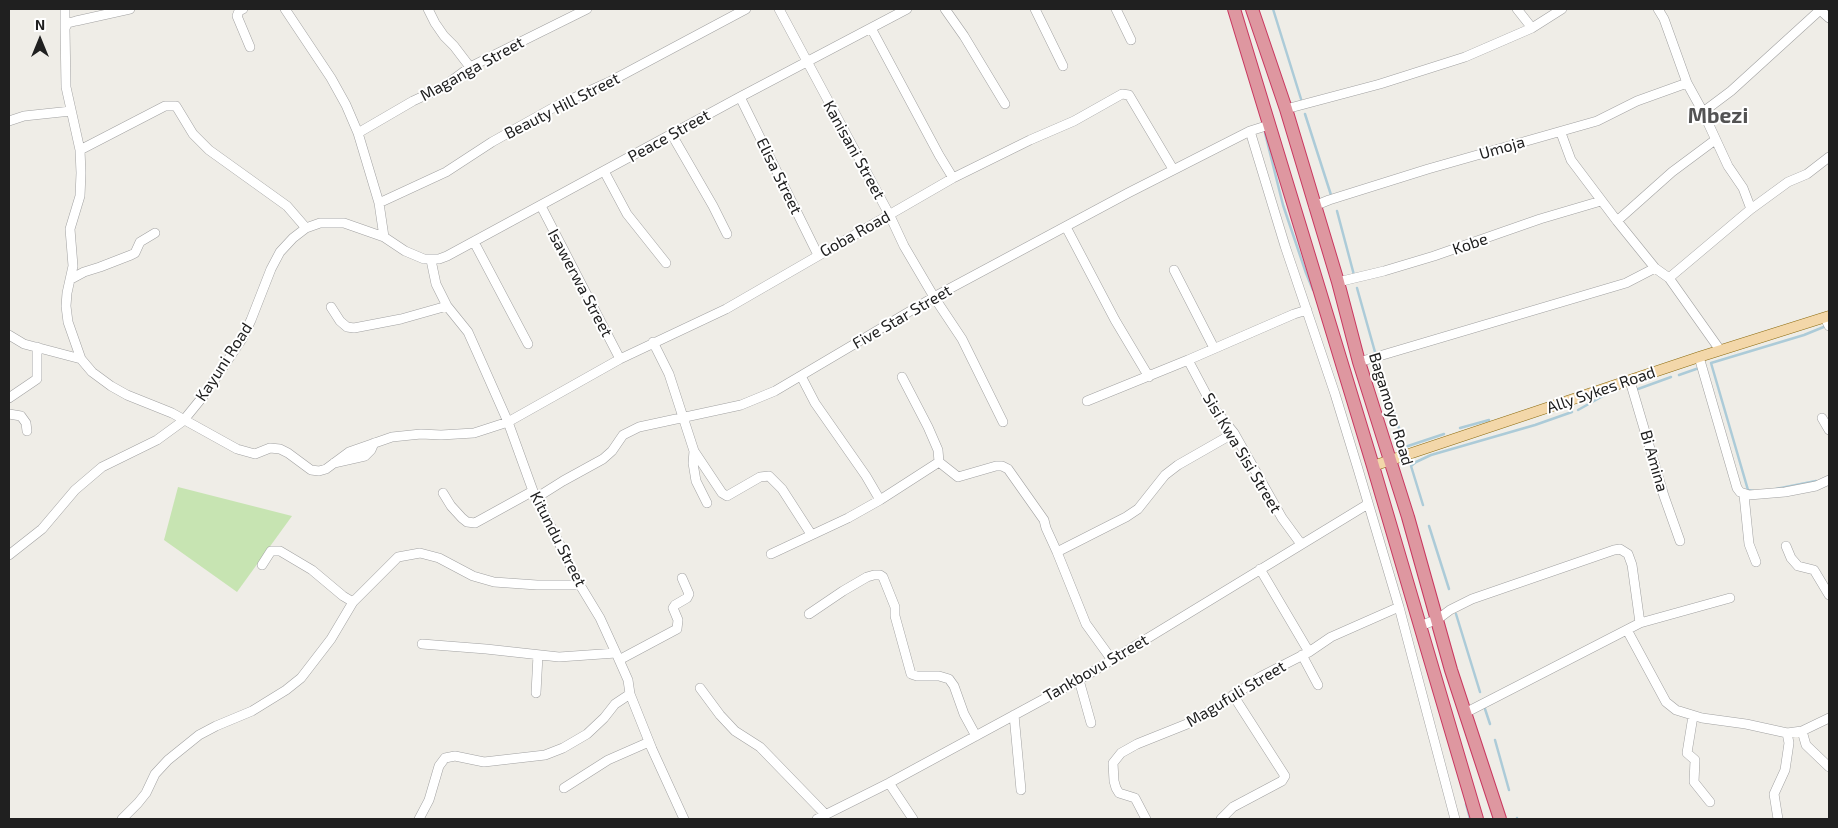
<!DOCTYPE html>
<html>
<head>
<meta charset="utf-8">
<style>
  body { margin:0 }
  #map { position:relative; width:1838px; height:828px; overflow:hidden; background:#efede7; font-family:"Exo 2",sans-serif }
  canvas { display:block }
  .frame { position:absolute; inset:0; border:10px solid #202020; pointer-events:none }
  .north { position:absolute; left:15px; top:15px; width:50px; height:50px; -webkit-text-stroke:4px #fff; paint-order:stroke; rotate:0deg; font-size:14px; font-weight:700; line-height:20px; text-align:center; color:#202020 }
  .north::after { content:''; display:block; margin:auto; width:18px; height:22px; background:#202020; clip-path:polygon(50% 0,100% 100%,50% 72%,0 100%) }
</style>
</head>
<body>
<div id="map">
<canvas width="1838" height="828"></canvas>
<div class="frame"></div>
<div class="north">N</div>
</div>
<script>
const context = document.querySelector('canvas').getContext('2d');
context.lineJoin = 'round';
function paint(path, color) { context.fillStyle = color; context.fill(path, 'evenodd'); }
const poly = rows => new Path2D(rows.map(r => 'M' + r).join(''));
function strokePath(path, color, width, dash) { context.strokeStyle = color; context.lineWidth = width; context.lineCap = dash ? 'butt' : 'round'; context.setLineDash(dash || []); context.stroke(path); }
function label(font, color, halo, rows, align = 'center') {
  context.font = font + ' "Exo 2",sans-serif'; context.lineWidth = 4; context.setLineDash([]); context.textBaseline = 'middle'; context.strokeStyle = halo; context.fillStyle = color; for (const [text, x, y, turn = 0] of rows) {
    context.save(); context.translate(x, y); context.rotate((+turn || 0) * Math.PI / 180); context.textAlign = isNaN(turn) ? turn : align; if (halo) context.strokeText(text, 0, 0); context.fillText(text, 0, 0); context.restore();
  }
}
const grass = poly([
  [178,487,292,516,237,592,164,540]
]);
const stream = poly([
  [1273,9,1301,99],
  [1305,114,1331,195],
  [1265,133,1283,205,1306,273,1313,290],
  [1337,211,1354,275],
  [1357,288,1375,352],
  [1378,363,1405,447,1444,434],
  [1679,375,1699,368],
  [1638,389,1671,377],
  [1578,410,1610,392],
  [1460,428,1489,420],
  [1776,489,1816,481],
  [1754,491,1748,490,1711,363,1804,335,1826,326],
  [1423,505,1411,466,1416,462,1431,455,1535,425,1572,412],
  [1429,526,1449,589],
  [1456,614,1480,692],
  [1485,709,1490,724],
  [1495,740,1509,790],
  [1466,804,1470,819],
  [1517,818,1517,819]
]);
const minor = poly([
  [65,9,65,28],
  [243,9,239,11,237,16,250,47],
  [285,9,331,78,346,105,358,133,379,203,384,237],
  [428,9,435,23,444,36,454,46,470,67],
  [779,9,890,216,904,246,934,297,962,339,1003,422],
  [945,9,964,36,1005,104],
  [1035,9,1063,66],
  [1116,9,1131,40],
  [1517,9,1532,28],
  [1658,9,1664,19,1687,83,1703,112,1728,166,1743,188,1751,209],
  [1819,9,1829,18],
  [871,28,939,155,953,178],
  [740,97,818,255],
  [1286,109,1380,84,1465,57,1532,28,1562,9],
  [1703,112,1731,91,1820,10],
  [9,121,24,116,71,111],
  [1250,131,1285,246,1335,394,1358,469,1399,607,1455,819],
  [358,133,413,101,443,87,470,67,587,9],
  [1561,133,1571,160,1617,221,1655,268,1669,278,1720,350],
  [672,135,713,206,727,234],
  [80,150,165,106,176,106,193,134,209,150,287,206,306,228],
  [604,171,627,214,666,263],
  [379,203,446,172,492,142,558,105,611,81,746,9],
  [541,206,620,359],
  [1314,206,1329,200,1428,169,1597,121,1637,101,1687,83],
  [1617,221,1672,172,1715,140],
  [1066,227,1115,320,1149,377],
  [474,242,528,344],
  [431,260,436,284,447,306,468,332,481,361,508,422,533,491,580,585,600,618,616,653,628,680,630,694,652,749,684,819],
  [1174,270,1214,348],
  [1669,278,1751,209,1788,182,1807,174,1829,157],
  [71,279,84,272,100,267,131,255,135,253,140,242,155,233],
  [1338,282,1384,271,1434,256,1540,219,1601,201],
  [331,307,340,321,347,327,354,328,401,319,447,306],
  [1825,318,1829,326],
  [9,335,24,344,81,359,92,372,111,386,127,395,172,413,237,449,255,454,270,448,280,449,288,453,311,470,319,471,326,469,349,452,392,437,421,434,441,435,474,433,508,422,620,359,726,309,953,178,1030,140,1074,121,1122,94,1129,95,1173,169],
  [653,342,669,374,694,451,722,493,727,496,760,477,769,476,782,489,811,534],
  [1699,357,1737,488,1740,492,1749,495,1785,492,1816,486,1829,480],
  [81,359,68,322,66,306,67,293,73,266,70,229,80,196,81,173,80,150,66,87,65,28,68,23,76,21,130,9],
  [1188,360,1213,407,1234,433,1282,518,1301,544],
  [1359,362,1626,283,1655,268],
  [801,376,815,403,866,476,880,500],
  [1630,381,1664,496,1680,541],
  [9,398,37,379,37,347],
  [1087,401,1188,360,1294,314,1307,310],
  [9,414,21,416,26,423,27,431],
  [1822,418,1829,430],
  [694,451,693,463,696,481,707,503],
  [939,462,958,477,996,466,1002,466,1008,469,1044,520,1046,528,1057,552],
  [334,463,365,456,371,450,374,443],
  [443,493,451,506,462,518,467,522,475,523,533,491],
  [1744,495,1749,544,1756,562],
  [536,498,563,481,603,459,612,451,623,435,639,427,741,405,775,391,934,297,1128,193,1250,131,1269,125],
  [1786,546,1791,558,1798,566,1814,570,1829,595],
  [771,554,848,518,880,500,939,462,938,450,928,427,902,377],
  [9,555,42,529,75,490,102,467,157,440,183,421,205,394,242,339,251,320,271,269,280,252,293,238,306,228,320,223,344,223,384,237,405,251,424,259,439,259,447,256,740,97,907,9],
  [262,565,271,551,280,551,312,570,343,596,353,602],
  [1260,569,1309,652],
  [809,614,843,591,867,577,874,575,880,575,883,577,895,607,895,616,911,674,917,676,939,676,949,679,954,686,964,714,976,736],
  [1420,626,1438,619,1450,610,1472,599,1614,550,1620,549,1628,554,1632,565,1640,623],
  [1627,630,1666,702,1676,710,1702,718,1746,724,1787,733,1802,731,1829,718],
  [422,644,486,649,559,657,616,653],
  [1302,655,1318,685],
  [619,660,677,629,678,620,673,608,675,605,687,598,689,594,682,578],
  [1112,660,1086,624,1057,552,1126,517,1138,509,1165,475,1178,465,1234,433],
  [1079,680,1091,723],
  [700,688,720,715,735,731,760,747,825,814],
  [536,693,538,655],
  [1465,713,1640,623,1730,598],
  [1014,715,1021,790],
  [1693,716,1687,753,1695,760,1694,782,1710,802],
  [1802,731,1806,745,1829,767],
  [889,783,913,819],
  [564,788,608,760,649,742],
  [122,819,138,803,146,793,155,774,168,760,199,735,216,726,252,711,286,690,301,678,331,639,353,602,398,557,420,553,439,558,473,576,494,582,537,585,580,585],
  [419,819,429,800,439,766,445,758,455,756,484,762,545,755,563,748,587,734,604,718,615,704,630,694],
  [817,819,889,783,1079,680,1368,504],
  [1146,819,1135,798,1119,793,1116,788,1114,781,1113,763,1121,753,1137,744,1187,724,1222,704,1260,677,1309,652,1331,637,1399,607],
  [1221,819,1233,807,1282,781,1285,776,1233,695],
  [1778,819,1774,794,1785,770,1789,743,1787,733]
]);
const major = poly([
  [1373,466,1699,357,1829,316]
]);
const highway = poly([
  [1234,9,1373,466,1477,819],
  [1252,9,1286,109,1338,282,1359,362,1408,517,1451,670,1500,819]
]);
const streetNames = [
  ["Maganga Street",472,69,-29],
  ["Beauty Hill Street",562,106,-27],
  ["Peace Street",669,136,-29],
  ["Umoja",1502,148,-16],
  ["Kanisani Street",854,150,61],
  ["Elisa Street",779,176,64],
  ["Goba Road",855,234,-29],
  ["Kobe",1470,244,-19],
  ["Isawerwa Street",580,283,62],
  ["Five Star Street",902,317,-30],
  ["Kayuni Road",224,362,-57],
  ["Ally Sykes Road",1601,390,-19],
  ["Bagamoyo Road",1391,409,73],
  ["Sisi Kwa Sisi Street",1242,453,59],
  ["Bi Amina",1654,461,74],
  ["Kitundu Street",558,539,63],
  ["Tankbovu Street",1096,668,-30],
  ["Magufuli Street",1236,694,-31]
];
const districtNames = [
  ["Mbezi",1718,116]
];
paint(grass, '#c7e4b2');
strokePath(stream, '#accbd8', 2.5);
strokePath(minor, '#a1a1a1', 10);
strokePath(major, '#8c6b0f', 11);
strokePath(highway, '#c93860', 14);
strokePath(minor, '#fff', 9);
strokePath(major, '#f3d7a9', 10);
strokePath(highway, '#de97a0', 12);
label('16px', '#202020', '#fff', streetNames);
label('bold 21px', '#535353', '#fff', districtNames);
</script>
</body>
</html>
